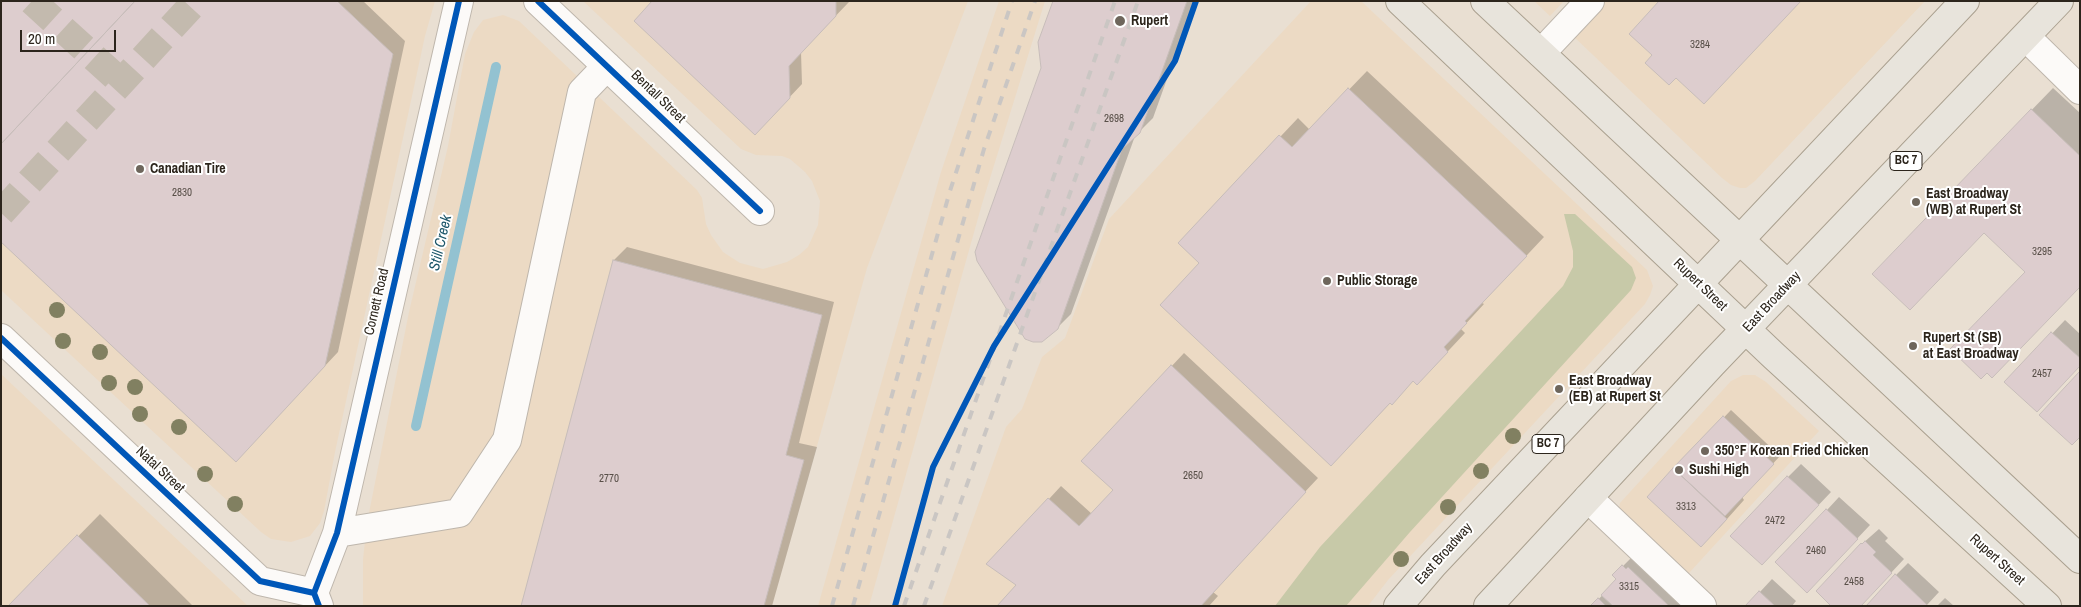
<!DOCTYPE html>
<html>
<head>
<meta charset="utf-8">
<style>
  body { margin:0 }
  #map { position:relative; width:2081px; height:607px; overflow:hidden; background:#e9dfd2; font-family:"Archivo Narrow",sans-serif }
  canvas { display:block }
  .frame { position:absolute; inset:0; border:2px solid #2c251c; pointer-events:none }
  .scale { position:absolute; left:20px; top:30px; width:96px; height:22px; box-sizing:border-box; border:2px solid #2c251c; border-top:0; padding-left:6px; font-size:15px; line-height:18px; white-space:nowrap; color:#2c251c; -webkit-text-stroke:4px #fff; paint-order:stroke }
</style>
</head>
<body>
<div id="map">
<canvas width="2081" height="607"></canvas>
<div class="frame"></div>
<div class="scale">20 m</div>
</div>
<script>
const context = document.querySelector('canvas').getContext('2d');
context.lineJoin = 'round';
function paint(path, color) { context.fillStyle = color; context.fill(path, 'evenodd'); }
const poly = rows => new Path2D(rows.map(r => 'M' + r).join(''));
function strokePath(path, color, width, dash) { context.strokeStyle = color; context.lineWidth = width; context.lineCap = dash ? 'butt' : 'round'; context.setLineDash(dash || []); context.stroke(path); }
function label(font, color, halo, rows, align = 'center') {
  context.font = font + ' "Archivo Narrow",sans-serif'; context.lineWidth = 4; context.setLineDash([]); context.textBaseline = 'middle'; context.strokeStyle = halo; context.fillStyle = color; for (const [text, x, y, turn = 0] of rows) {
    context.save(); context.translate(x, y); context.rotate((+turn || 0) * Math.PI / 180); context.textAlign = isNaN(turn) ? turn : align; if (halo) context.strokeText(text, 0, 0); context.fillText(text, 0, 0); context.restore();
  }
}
const built = poly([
  [1,1,435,1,425,36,335,452,324,511,320,523,310,536,291,542,271,539,261,532,1,290],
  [583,1,968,1,867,268,772,606,363,606,363,559,367,523,409,312,448,146,465,54,474,32,483,20,503,15,519,21,697,190,702,198,706,224,711,235,723,252,740,263,763,269,787,262,799,255,808,247,818,225,820,201,812,181,805,172,790,159,782,156,756,155,741,149],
  [999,1,1045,1,982,204,869,606,818,606,941,172],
  [1311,1,1361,1,1647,270,1653,286,1650,295,1645,304,1388,580,1368,606,942,606,1006,427,1022,409,1042,357,1065,338,1109,219],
  [1534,1,1564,1,1550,16],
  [1601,1,1925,1,1755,181,1746,188,1740,188,1731,185,1722,178,1571,34],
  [1,374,248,606,1,606],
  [1743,375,1755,375,1766,382,1819,431,1679,584,1619,508,1620,503,1731,381]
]);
const green = poly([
  [1564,214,1575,214,1632,267,1636,278,1631,290,1410,532,1346,606,1275,606,1320,547,1563,286,1573,267,1573,251]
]);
const shadow = poly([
  [1,1,363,1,405,41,338,352,249,447],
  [654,1,849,1,849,2,801,52,802,84,768,120],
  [1054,1,1195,1,1153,118,1135,136,1071,314,1057,328,1042,68],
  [1367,71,1544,237,1482,303,1484,304,1461,329,1465,333,1435,365,1414,380,1391,402,1331,465,1201,263,1180,243,1298,118,1310,130],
  [2053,88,2080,113,2080,286,2026,272,1984,231,1874,273],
  [627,247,834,302,799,443,817,447,772,606,522,606,614,260],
  [2065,320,2080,334,2080,365,2006,382],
  [1184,353,1318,478,1237,564,1238,566,1213,592,1218,596,1209,606,998,606,1017,585,1049,499,1061,486,1092,514,1114,490,1083,461],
  [1731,410,1780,456,1742,497,1744,500,1719,528,1648,497],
  [1801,464,1831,492,1775,551,1788,477],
  [1839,497,1870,525,1820,578,1827,510],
  [100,514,193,606,10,606],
  [1879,529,1888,538,1885,541,1904,559,1860,606,1862,544],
  [1636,553,1693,606,1592,606,1618,579,1623,566],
  [1908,563,1939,592,1926,606,1896,575],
  [1772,579,1796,601,1792,606,1747,606],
  [1945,598,1954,606,1937,606]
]);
const stream = poly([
  [416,426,496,67]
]);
const building = poly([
  [1,1,135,1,1,144,1,1],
  [135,1,337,1,393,54,325,366,236,462,1,242,1,144,135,1],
  [652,1,836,1,836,16,789,66,790,98,755,135,634,21,652,1],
  [1053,1,1187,1,1140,133,1122,149,1058,329,1042,342,1033,342,1025,339,977,261,975,252,1041,68,1038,42,1053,1],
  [1659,1,1801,1,1704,104,1676,78,1669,85,1645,63,1652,55,1629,34,1659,1],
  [1348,88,1527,256,1465,321,1467,323,1444,347,1448,352,1417,385,1413,381,1392,405,1390,403,1331,466,1160,305,1199,263,1178,243,1279,135,1292,147,1348,88],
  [2031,109,2080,156,2080,287,1992,378,1987,373,1981,379,1950,349,2025,272,1984,233,1910,310,1872,274,2031,109],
  [613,260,822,315,786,455,804,460,764,606,521,606,613,260],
  [2051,332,2080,358,2080,366,2037,412,2004,382,2051,332],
  [1171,365,1306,492,1201,606,997,606,1016,585,986,564,1048,498,1079,526,1113,490,1081,461,1171,365],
  [2080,371,2080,437,2072,445,2039,415,2080,371],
  [1723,416,1774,464,1725,516,1673,468,1723,416],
  [1673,468,1727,519,1701,547,1647,497,1673,468],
  [1787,476,1819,505,1762,565,1730,536,1787,476],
  [1826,509,1858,539,1807,593,1775,562,1826,509],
  [77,535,150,606,8,606,77,535],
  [1865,541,1876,552,1873,555,1892,573,1861,606,1831,606,1816,591,1861,543,1862,544,1865,541],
  [1622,565,1626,569,1628,567,1669,606,1613,606,1601,595,1616,579,1612,575,1622,565],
  [1895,574,1927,605,1927,606,1866,606,1895,574],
  [1759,591,1775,606,1745,606,1759,591],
  [1598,598,1606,606,1590,606,1598,598]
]);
const minorTunnel = poly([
  [32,1,121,82],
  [1,213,196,1]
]);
const minor = poly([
  [538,1,760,211],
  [2026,37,2080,90],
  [1541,53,1590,1],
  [1,338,260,581,314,593],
  [1588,498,1702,606],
  [337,533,459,513,507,440,582,92,607,66],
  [319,606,314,593,337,533,459,1]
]);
const major = poly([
  [1400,1,1774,356,2047,606],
  [1485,1,2080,559],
  [1398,606,1433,565,1965,1],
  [1488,606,1712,364,2059,1]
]);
const rail = poly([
  [832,606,950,191,1012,1],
  [853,606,984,149,1035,1],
  [904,606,1115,1],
  [924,606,1138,1]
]);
const cycleway = poly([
  [538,1,760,211],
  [1,338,260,581,314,593],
  [319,606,314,593,337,533,459,1],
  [895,606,933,467,994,346,1175,61,1196,1]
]);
const trees = [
  [57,310],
  [63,341],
  [100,352],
  [109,383],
  [135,387],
  [140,414],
  [179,427],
  [1513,436],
  [1481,471],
  [205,474],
  [235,504],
  [1448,507],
  [1401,559]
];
const markers = [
  [1120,21,6,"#6e665c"],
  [140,169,5,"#6e665c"],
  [1916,202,5,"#6e665c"],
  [1327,281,5,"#6e665c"],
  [1913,346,5,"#6e665c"],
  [1559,389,5,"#6e665c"],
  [1705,451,5,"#6e665c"],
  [1679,470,5,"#6e665c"]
];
const numberNames = [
  ["3284",1700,45],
  ["2698",1114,119],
  ["2830",182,193],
  ["3295",2042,252],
  ["2457",2042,374],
  ["2650",1193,476],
  ["2770",609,479],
  ["3313",1686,507],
  ["2472",1775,521],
  ["2460",1816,551],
  ["2458",1854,582],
  ["3315",1629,587]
];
const shields = [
  [1906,161,32],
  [1548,444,32]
];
const shieldNames = [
  ["BC 7",1906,161],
  ["BC 7",1548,444]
];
const poiNames = [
  ["Rupert",1131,21],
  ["Canadian Tire",150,169],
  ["East Broadway",1926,194],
  ["(WB) at Rupert St",1926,210],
  ["Public Storage",1337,281],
  ["Rupert St (SB)",1923,338],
  ["at East Broadway",1923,354],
  ["East Broadway",1569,381],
  ["(EB) at Rupert St",1569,397],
  ["350°F Korean Fried Chicken",1715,451],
  ["Sushi High",1689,470]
];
const streetNames = [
  ["Bentall Street",658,97,44],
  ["Rupert Street",1700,285,44],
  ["Cornett Road",377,302,-77],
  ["East Broadway",1772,302,-47],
  ["Natal Street",160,470,43],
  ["East Broadway",1444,554,-48],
  ["Rupert Street",1997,560,42]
];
const waterNames = [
  ["Still Creek",441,243,-77]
];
paint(built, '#ecdac4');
paint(green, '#c7c9a8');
paint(shadow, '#0003');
strokePath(stream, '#93c2d1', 10);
paint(building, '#ddcdce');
strokePath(building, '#c7bdba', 1);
strokePath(minorTunnel, '#c3baae', 28, [28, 14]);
strokePath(minor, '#beb6ac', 30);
strokePath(major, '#aaa08f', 30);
strokePath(minor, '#fcfaf8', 28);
strokePath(major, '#e8e4dc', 28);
strokePath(rail, '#cac6c3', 4, [9, 9]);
strokePath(cycleway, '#0057b8', 6);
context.fillStyle = '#818061';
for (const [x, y] of trees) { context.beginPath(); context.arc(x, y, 8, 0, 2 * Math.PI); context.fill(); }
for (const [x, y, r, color] of markers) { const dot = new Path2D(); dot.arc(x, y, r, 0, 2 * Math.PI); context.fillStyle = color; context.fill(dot); strokePath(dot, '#fff', 2); }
label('11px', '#584f48', null, numberNames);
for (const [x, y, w] of shields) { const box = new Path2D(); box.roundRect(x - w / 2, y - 9.5, w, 19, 4); context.fillStyle = '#fff'; context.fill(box); strokePath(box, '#2c251c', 1); }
label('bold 12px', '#2c251c', null, shieldNames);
label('bold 14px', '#2c251c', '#fff', poiNames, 'left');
label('14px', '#2c251c', '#fff', streetNames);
label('italic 15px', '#1d576a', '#fff', waterNames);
</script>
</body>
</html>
